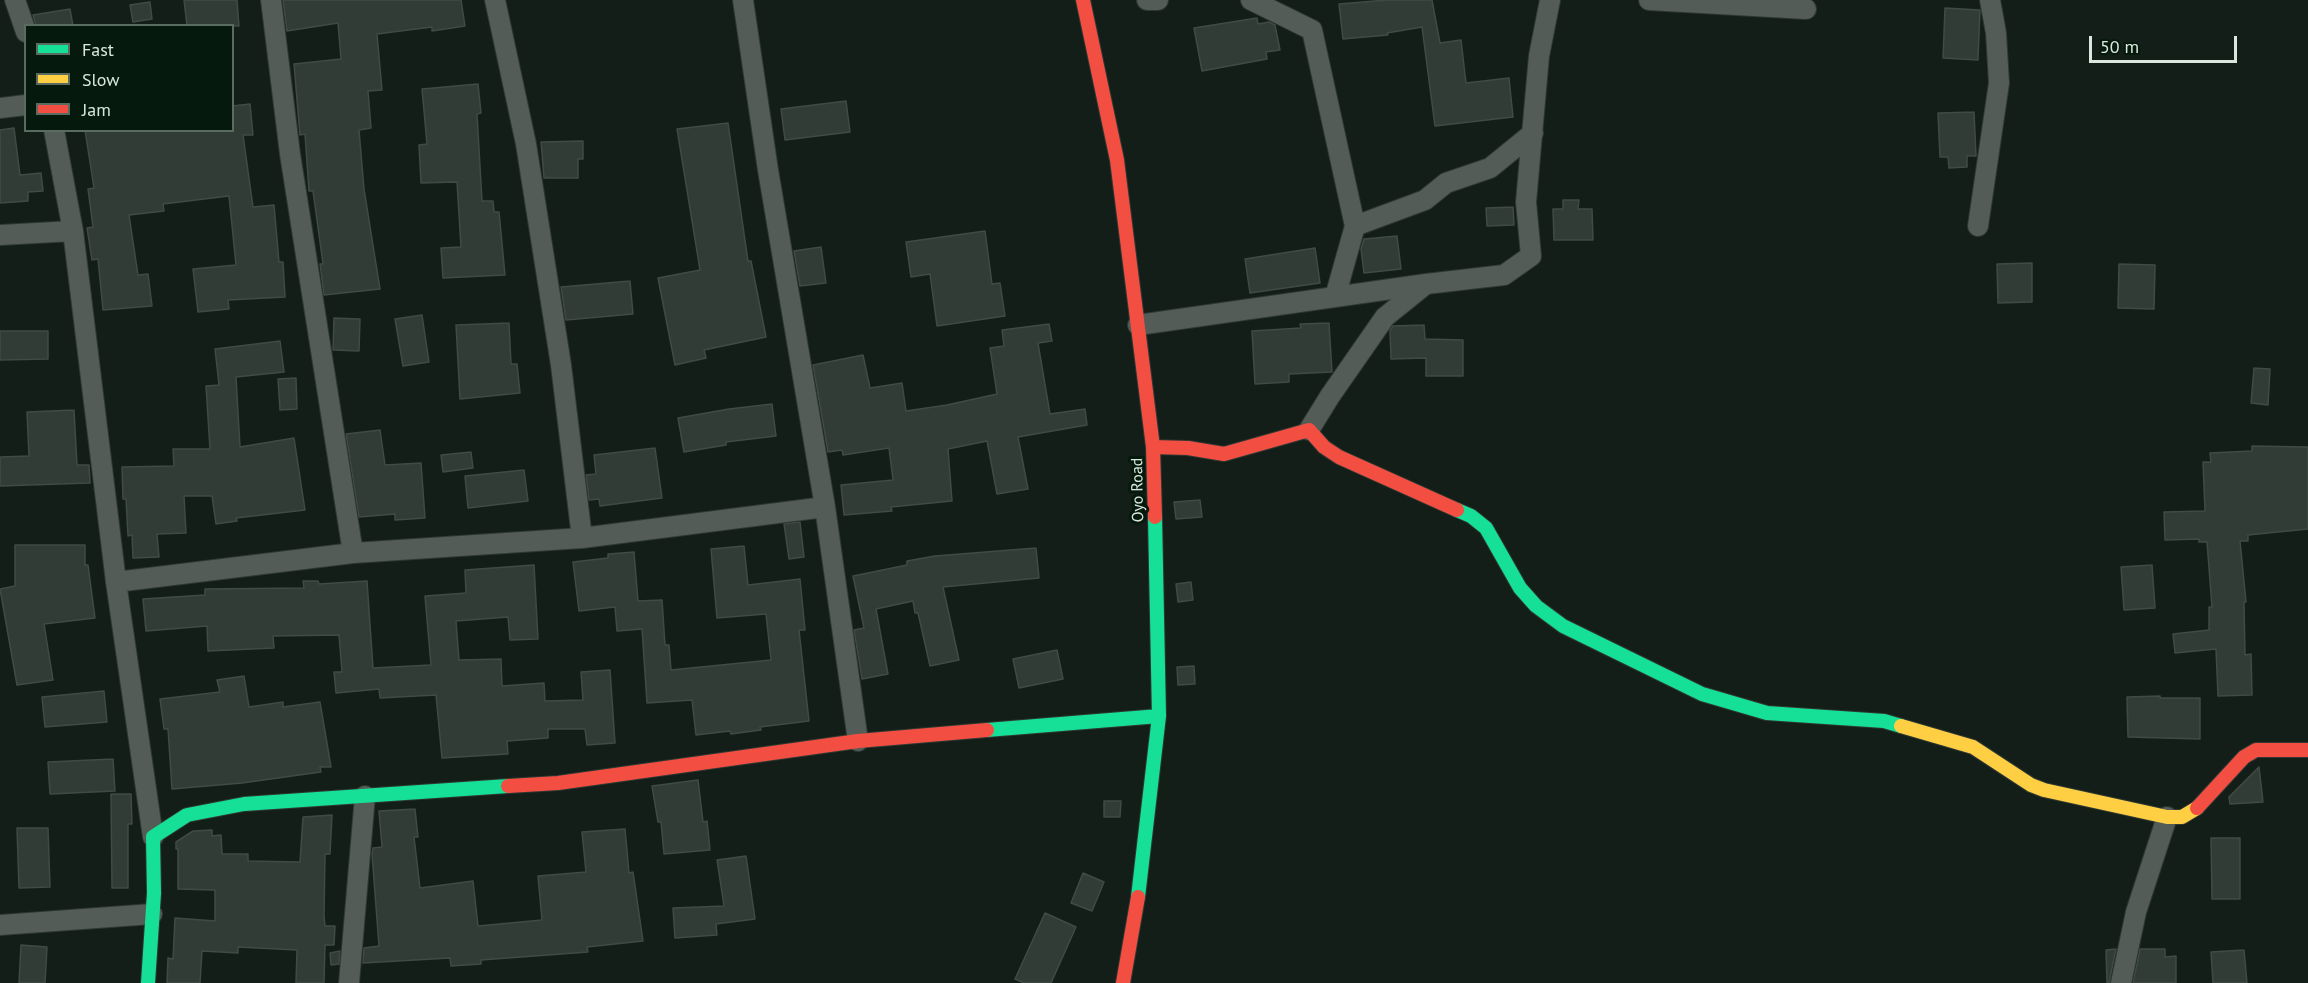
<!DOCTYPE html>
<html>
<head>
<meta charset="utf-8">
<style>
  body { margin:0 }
  #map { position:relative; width:2308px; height:983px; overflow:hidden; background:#121e17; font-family:"PT Sans",sans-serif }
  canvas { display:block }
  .legend { position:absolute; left:24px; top:24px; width:210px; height:108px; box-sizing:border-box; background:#051a0d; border:2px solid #5a6c61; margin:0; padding:8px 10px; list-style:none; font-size:18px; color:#dae7de }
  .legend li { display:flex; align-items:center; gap:12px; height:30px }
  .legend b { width:30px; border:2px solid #5a6c61 }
  .scale { position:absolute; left:2089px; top:36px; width:148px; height:27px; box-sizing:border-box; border:3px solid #dae7de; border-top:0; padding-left:8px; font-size:18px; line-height:21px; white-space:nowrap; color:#dae7de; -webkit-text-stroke:4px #051a0d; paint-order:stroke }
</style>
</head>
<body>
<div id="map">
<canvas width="2308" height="983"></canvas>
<ul class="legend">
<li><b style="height:8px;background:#16e098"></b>Fast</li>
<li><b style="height:8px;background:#ffcf43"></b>Slow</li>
<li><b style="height:8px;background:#f24e42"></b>Jam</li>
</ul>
<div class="scale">50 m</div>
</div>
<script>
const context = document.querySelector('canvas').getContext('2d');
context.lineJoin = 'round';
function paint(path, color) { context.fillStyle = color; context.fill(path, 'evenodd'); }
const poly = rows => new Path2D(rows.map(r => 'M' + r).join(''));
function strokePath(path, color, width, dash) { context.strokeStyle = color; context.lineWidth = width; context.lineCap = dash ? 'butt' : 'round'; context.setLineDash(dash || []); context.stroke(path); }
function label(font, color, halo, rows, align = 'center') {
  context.font = font + ' "PT Sans",sans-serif'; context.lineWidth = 6; context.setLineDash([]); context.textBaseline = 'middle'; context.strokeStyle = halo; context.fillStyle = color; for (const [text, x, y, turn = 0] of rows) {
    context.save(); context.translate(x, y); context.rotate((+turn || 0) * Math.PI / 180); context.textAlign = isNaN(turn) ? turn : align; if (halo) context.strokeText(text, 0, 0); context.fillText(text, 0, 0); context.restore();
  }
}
const building = poly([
  [184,0,237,0,239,26,187,26,184,0],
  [283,0,461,0,465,26,432,31,432,27,377,34,382,90,368,91,371,128,359,130,364,189,380,289,324,295,320,264,323,264,313,191,309,191,305,134,300,135,294,64,341,59,338,23,287,31,283,0],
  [1387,0,1432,0,1440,43,1461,40,1466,83,1509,78,1513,117,1435,126,1422,27,1387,33,1388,35,1343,39,1339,4,1387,0],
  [150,2,152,19,133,22,130,5,150,2],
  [1945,8,1980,10,1978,60,1943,58,1945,8],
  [70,9,73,26,36,26,33,15,70,9],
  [1257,18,1258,24,1269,22,1275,25,1280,50,1266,52,1267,59,1202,71,1194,28,1257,18],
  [478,84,481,113,477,114,482,201,493,201,494,212,499,212,505,275,443,278,441,248,461,247,457,182,421,183,419,145,427,144,422,89,478,84],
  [846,101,850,132,785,140,781,109,846,101],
  [250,104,253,135,243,135,253,207,274,205,279,262,283,262,285,297,228,300,229,309,198,312,193,269,236,265,229,196,163,204,164,211,129,215,138,275,148,274,152,306,103,310,98,259,92,260,87,228,93,227,88,189,94,188,85,130,232,130,232,106,250,104],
  [1974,112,1976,156,1967,156,1967,167,1949,168,1948,157,1940,157,1938,113,1974,112],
  [728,123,748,261,751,261,766,337,704,350,706,358,675,365,658,278,700,270,677,129,728,123],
  [14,128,20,175,41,173,43,191,28,192,28,201,0,203,0,130,14,128],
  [583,141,583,159,578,159,578,178,544,178,541,142,583,141],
  [1563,200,1579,200,1578,209,1592,209,1593,240,1554,240,1553,209,1563,209,1563,200],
  [1513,207,1514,225,1487,226,1486,208,1513,207],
  [985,231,992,284,1000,283,1005,316,937,326,930,274,911,277,906,242,985,231],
  [1397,236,1401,269,1364,273,1361,249,1364,239,1397,236],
  [821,247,826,283,800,286,794,251,821,247],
  [1315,248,1320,283,1250,293,1245,259,1315,248],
  [2032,263,2032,302,1998,303,1997,264,2032,263],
  [2119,264,2155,265,2154,309,2118,308,2119,264],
  [630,281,633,314,566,320,561,287,630,281],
  [422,315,429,362,403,366,395,319,422,315],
  [334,318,360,319,359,351,333,350,334,318],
  [509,323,511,364,517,364,520,393,460,399,456,325,509,323],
  [1329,323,1332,372,1289,374,1289,382,1255,384,1252,331,1301,328,1300,324,1329,323],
  [1049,324,1052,341,1038,343,1050,414,1085,409,1087,425,1018,437,1028,489,997,494,987,441,948,449,952,501,891,507,892,511,844,515,841,485,893,480,889,448,843,455,842,450,828,452,813,365,863,355,870,388,902,383,906,411,947,405,997,394,990,348,1004,346,1002,330,1049,324],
  [1424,325,1425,339,1463,340,1463,376,1426,376,1426,358,1391,359,1390,330,1393,326,1424,325],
  [0,331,48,331,48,359,0,360,0,331],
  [280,341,284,372,236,377,240,447,294,438,305,510,236,518,237,521,216,524,212,496,184,496,186,533,157,534,159,557,133,558,132,535,128,536,126,499,123,499,122,467,174,466,173,449,210,449,206,386,219,385,215,349,280,341],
  [2254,368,2270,369,2268,405,2251,403,2254,368],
  [296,378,297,409,280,410,278,379,296,378],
  [772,404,776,436,726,442,726,445,684,452,678,418,729,409,772,404],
  [74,410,77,465,89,465,90,483,0,486,0,457,29,456,27,412,74,410],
  [380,430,385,465,421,463,425,518,395,520,395,514,359,517,346,434,380,430],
  [2252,446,2308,447,2308,529,2248,535,2248,541,2240,541,2246,602,2244,602,2245,655,2251,654,2252,695,2218,696,2216,649,2175,653,2173,634,2209,630,2209,607,2212,607,2207,542,2199,542,2199,539,2165,540,2164,512,2205,511,2203,462,2211,462,2210,453,2252,451,2252,446],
  [655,448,662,498,600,506,599,499,589,500,586,475,596,474,594,455,655,448],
  [471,452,473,468,443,472,441,455,471,452],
  [524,470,528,501,468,508,465,476,524,470],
  [1200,500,1202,517,1176,519,1174,502,1200,500],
  [800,522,804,557,789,559,784,524,800,522],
  [15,545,85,545,85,565,88,565,95,618,44,624,53,680,17,685,0,589,15,586,15,545],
  [744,546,748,585,800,579,805,630,799,630,809,721,760,727,761,730,731,734,730,731,696,735,692,700,647,703,642,629,617,631,615,607,579,611,573,562,608,558,608,554,634,552,638,601,662,600,665,645,669,645,671,670,771,660,766,614,717,618,711,549,744,546],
  [1036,548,1039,578,943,587,959,660,930,666,918,613,915,613,913,601,876,609,888,674,862,679,854,630,864,628,853,576,907,565,907,561,935,556,1036,548],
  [534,565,538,639,510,640,508,617,456,621,459,660,501,659,502,686,544,683,545,701,583,700,581,672,610,670,615,743,587,745,585,729,548,729,548,738,507,741,508,754,442,758,436,695,380,698,379,689,336,693,334,672,342,672,339,635,273,636,274,648,208,651,207,626,146,631,143,599,205,595,205,589,304,588,303,581,318,581,319,584,367,581,373,668,431,665,425,596,466,593,465,570,534,565],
  [2152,565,2155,608,2124,610,2121,567,2152,565],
  [1191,582,1193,600,1178,602,1176,584,1191,582],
  [1057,650,1063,679,1019,688,1013,659,1057,650],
  [1194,666,1195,684,1178,685,1177,667,1194,666],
  [244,676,249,707,283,702,283,707,320,702,331,767,320,767,321,772,242,783,172,789,168,729,164,729,160,699,220,692,217,680,244,676],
  [104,691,107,722,45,727,42,697,104,691],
  [2160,696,2160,698,2200,698,2200,739,2128,737,2127,697,2160,696],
  [113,759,115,791,50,794,48,762,113,759],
  [2259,767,2263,802,2230,804,2229,797,2259,767],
  [698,780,703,822,707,821,710,850,664,854,661,822,658,822,652,786,698,780],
  [111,794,131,794,132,824,128,824,128,888,112,888,111,794],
  [1104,801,1121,801,1120,817,1104,817,1104,801],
  [415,809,418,837,414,837,420,888,473,881,478,926,542,920,538,876,586,872,582,832,625,829,629,873,633,872,643,941,587,947,588,952,481,960,481,964,451,966,450,958,363,963,364,948,379,946,372,854,373,848,382,847,379,811,415,809],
  [332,815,330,854,325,854,324,916,325,926,335,926,334,945,325,945,324,983,296,983,297,950,238,947,238,953,202,951,200,983,167,983,168,958,173,959,175,918,215,921,215,890,178,889,178,849,176,849,176,842,193,831,212,830,212,836,221,835,222,854,248,854,248,861,300,862,303,817,332,815],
  [17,828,48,828,50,887,19,888,17,828],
  [2211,838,2240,838,2240,899,2212,899,2211,838],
  [746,856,755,919,716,924,717,935,675,938,673,908,724,906,717,860,746,856],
  [1083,873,1104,882,1092,911,1071,903,1083,873],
  [1045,913,1076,927,1051,983,1024,983,1015,979,1045,913],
  [21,945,47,947,45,983,19,983,21,945],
  [2116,949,2109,983,2107,983,2106,950,2116,949],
  [2140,949,2165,949,2165,957,2176,956,2176,983,2133,983,2140,949],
  [2244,950,2247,983,2213,983,2211,952,2244,950],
  [340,951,339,964,331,965,330,953,340,951]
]);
const street = poly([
  [15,0,26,32],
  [271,0,290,154,353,553],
  [495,0,526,144,561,365,582,538],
  [743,0,768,170,825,507],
  [1147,0,1158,0],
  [1251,0,1312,30,1355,226,1335,297],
  [1649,0,1806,9],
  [0,108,26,105],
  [54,130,73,231,116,582,153,837],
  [1355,226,1425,200,1446,183,1490,168,1533,133],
  [1978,226,1999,83,1996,33,1990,0],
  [0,235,73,231],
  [1138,325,1426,284],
  [1309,430,1330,396,1385,317,1426,284,1504,275,1531,256,1526,202,1539,56,1550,0],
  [116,582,353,553,582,538,825,507,858,741],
  [0,925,152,914],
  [349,983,365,796],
  [2121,983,2136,912,2167,817]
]);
const fast = poly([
  [1457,510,1471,516,1486,528,1520,588,1536,606,1563,626,1702,694,1767,713,1884,721,1901,726],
  [987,730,1159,716],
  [1138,897,1159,716,1155,517],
  [148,983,154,893,153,837,187,815,244,804,508,786]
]);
const slow = poly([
  [1901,726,1973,747,2031,785,2044,790,2167,817,2182,817,2197,808]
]);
const jam = poly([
  [1083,0,1117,160,1153,447,1155,517],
  [1153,447,1188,448,1224,454,1309,430,1324,447,1339,457,1457,510],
  [508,786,558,783,858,741,987,730],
  [2197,808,2244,757,2256,750,2308,750],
  [1123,983,1138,897]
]);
const streetNames = [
  ["Oyo Road",1138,490,-91]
];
paint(building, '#323c36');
strokePath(building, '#414b45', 1.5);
strokePath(street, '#2f3833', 22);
strokePath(fast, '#2f3833', 16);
strokePath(slow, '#2f3833', 16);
strokePath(jam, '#2f3833', 16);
strokePath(street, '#535c56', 20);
strokePath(fast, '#16e098', 14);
strokePath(slow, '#ffcf43', 14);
strokePath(jam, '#f24e42', 14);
label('16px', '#dae7de', '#051a0d', streetNames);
</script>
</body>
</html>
